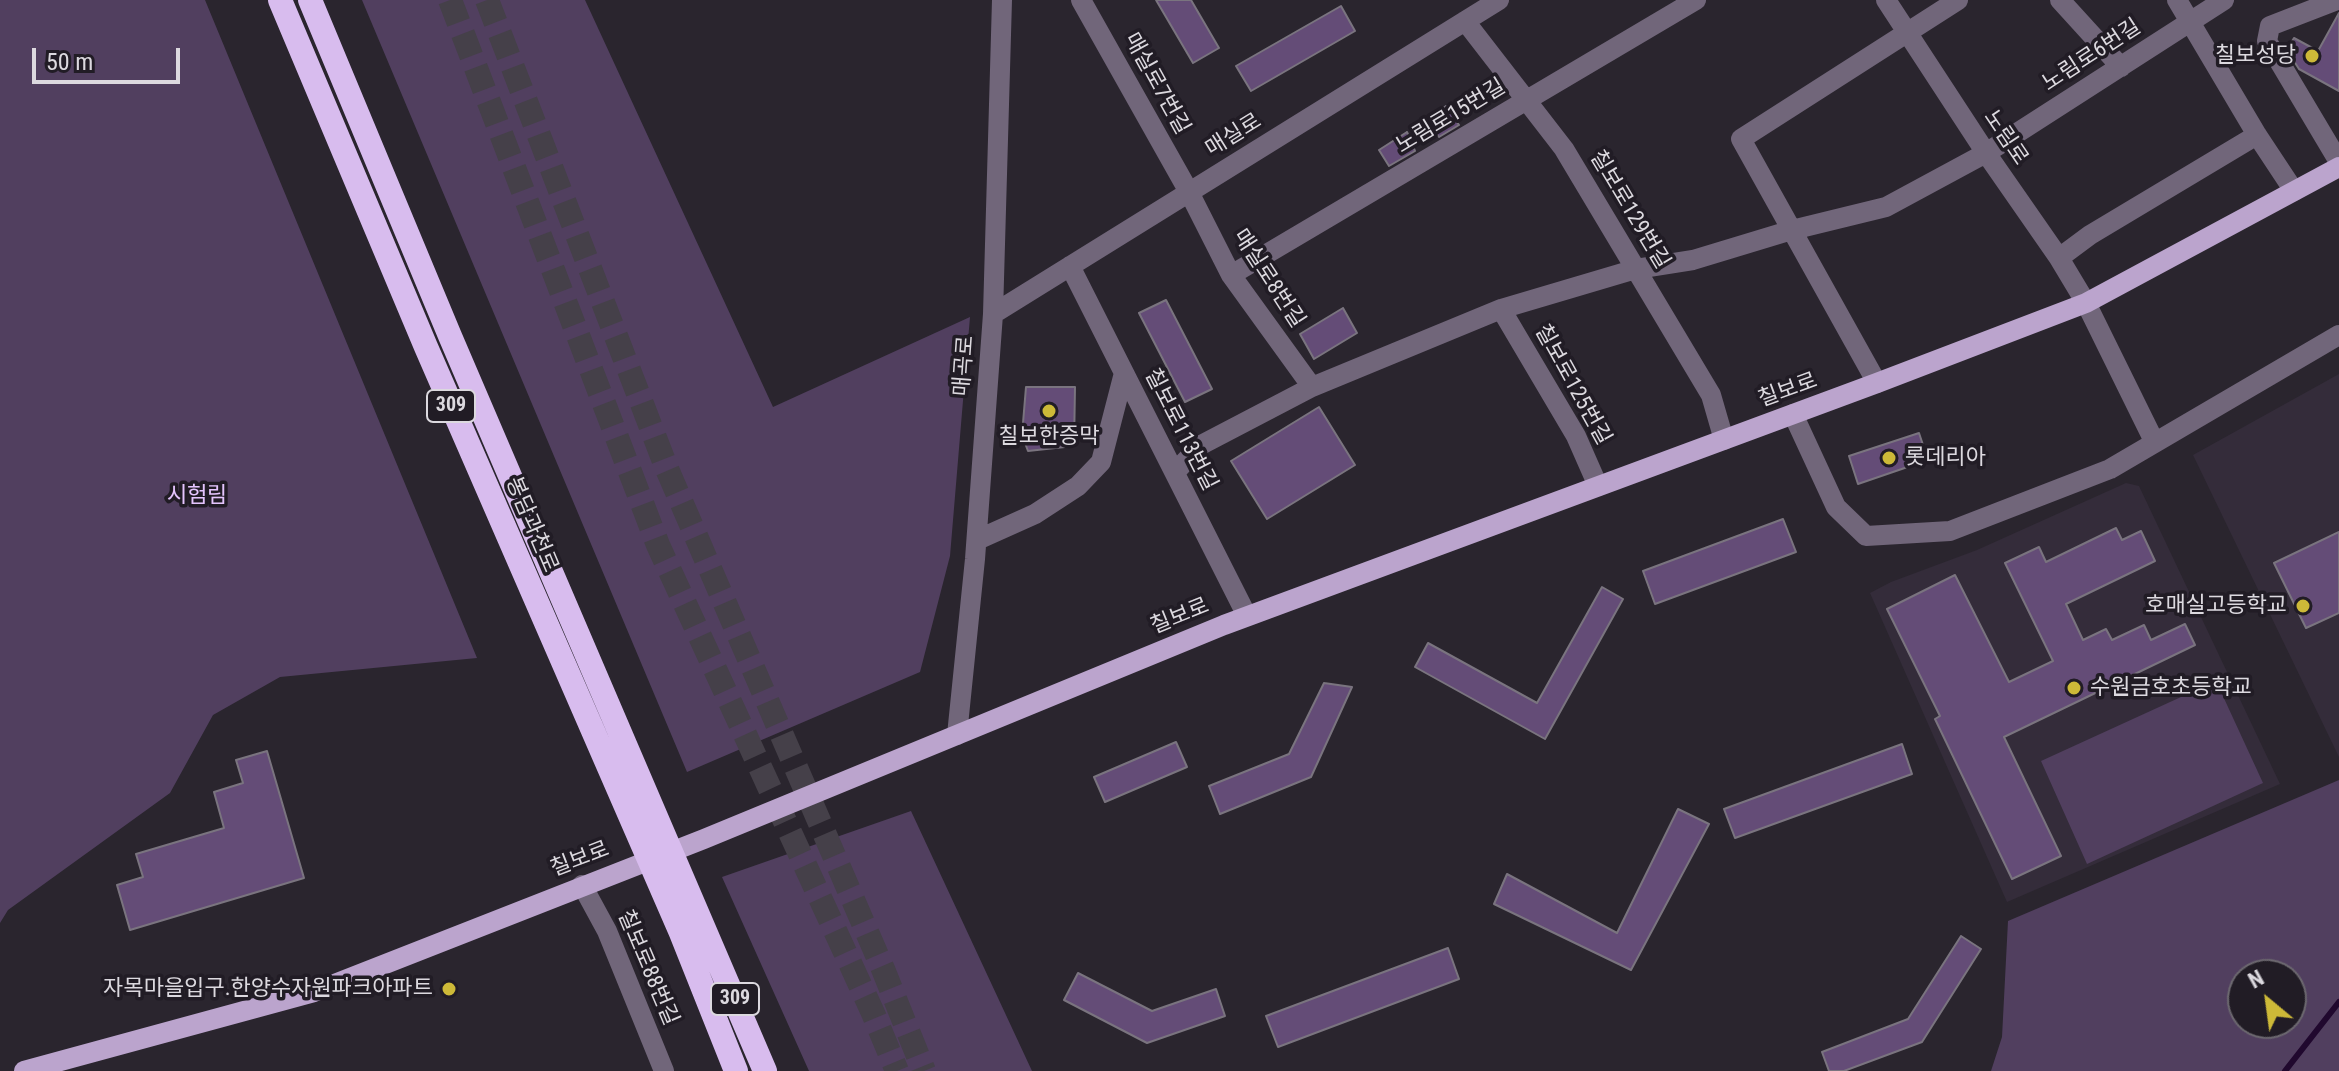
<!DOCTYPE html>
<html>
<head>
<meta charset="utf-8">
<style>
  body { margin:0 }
  #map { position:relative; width:2339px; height:1071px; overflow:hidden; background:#2a252e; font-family:"Roboto Condensed",sans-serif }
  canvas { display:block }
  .north { position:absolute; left:2227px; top:959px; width:80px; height:80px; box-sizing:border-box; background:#211c25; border:2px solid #6c686f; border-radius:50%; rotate:331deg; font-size:22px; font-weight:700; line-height:32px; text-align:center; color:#dcd9df }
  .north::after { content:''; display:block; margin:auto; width:28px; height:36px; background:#cdb938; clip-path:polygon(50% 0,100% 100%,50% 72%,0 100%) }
  .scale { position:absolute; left:32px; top:48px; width:148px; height:36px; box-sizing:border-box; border:4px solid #dcd9df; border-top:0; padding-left:10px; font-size:24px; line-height:28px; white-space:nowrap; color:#dcd9df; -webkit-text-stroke:6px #211c25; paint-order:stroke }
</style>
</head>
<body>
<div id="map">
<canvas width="2339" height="1071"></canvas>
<div class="north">N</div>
<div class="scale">50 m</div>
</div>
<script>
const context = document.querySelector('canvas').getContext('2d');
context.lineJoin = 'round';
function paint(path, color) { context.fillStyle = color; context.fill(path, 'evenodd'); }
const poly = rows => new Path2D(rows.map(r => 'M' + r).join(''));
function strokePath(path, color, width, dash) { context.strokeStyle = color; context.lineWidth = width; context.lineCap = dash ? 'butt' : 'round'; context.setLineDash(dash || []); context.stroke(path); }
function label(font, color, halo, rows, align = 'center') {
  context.font = font + ' "Roboto Condensed","Noto Sans KR",sans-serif'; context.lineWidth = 7; context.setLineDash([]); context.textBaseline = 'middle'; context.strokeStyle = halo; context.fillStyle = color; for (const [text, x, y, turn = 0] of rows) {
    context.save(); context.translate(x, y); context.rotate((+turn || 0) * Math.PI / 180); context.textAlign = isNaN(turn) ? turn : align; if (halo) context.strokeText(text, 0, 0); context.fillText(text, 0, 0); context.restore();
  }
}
const built = poly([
  [2339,374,2339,757,2193,455],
  [2126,483,2139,486,2280,784,2007,902,1870,593,1891,582,1977,550]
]);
const green = poly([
  [0,0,205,0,477,658,280,677,213,715,170,793,8,910,0,923],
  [362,0,585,0,773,407,970,317,950,556,920,672,687,772],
  [2216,681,2263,783,2087,864,2041,761],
  [2339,780,2339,1071,1991,1071,2002,1037,2008,921],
  [2243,975,2291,975,2291,1023,2243,1023],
  [911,811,1032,1071,809,1071,722,877]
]);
const stream = poly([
  [2285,1071,2339,1002]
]);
const building = poly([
  [1156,0,1191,0,1219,48,1193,63,1156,0],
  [1341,6,1355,31,1251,91,1236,66,1341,6],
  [2339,13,2339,91,2299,69,2287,50,2294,38,2318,51,2339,13],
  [1446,106,1459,125,1439,137,1426,119,1446,106],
  [1407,132,1415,151,1389,166,1379,150,1407,132],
  [1166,300,1212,389,1185,402,1139,313,1166,300],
  [1343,308,1357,333,1314,359,1300,334,1343,308],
  [1026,387,1075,387,1074,446,1028,451,1022,435,1026,387],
  [1319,407,1355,465,1267,519,1231,461,1319,407],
  [1919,433,1928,460,1858,484,1849,456,1919,433],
  [1783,519,1796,552,1655,604,1643,571,1783,519],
  [2116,528,2122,540,2141,531,2155,561,2066,604,2083,640,2106,629,2112,640,2144,625,2151,640,2185,624,2195,645,2004,737,2061,856,2012,879,1935,719,1940,716,1887,609,1955,575,2009,682,2053,661,2005,563,2039,547,2046,562,2116,528],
  [2339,532,2339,613,2306,628,2274,563,2339,532],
  [1602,587,1623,599,1545,739,1415,667,1428,643,1537,703,1602,587],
  [1324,683,1352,687,1311,777,1220,814,1209,786,1289,754,1324,683],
  [1176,742,1187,767,1105,802,1094,777,1176,742],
  [1902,744,1912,774,1735,838,1724,809,1902,744],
  [267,751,304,878,130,930,117,885,143,877,136,854,224,828,214,792,243,783,236,760,267,751],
  [1678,809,1709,824,1631,970,1494,904,1507,874,1617,933,1678,809],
  [1961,936,1981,949,1922,1042,1844,1071,1829,1071,1822,1052,1908,1019,1961,936],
  [1448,948,1459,979,1278,1047,1266,1016,1448,948],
  [1078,973,1152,1011,1216,989,1225,1016,1147,1043,1064,1000,1078,973]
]);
const highwayTunnel = poly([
  [450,0,658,545,873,1013,897,1071],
  [487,0,667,469,883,969,924,1071]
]);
const minor = poly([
  [1081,0,1189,192,1231,275,1312,387],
  [1886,0,1986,153,2059,258,2086,303,2154,441],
  [2060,0,2121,67],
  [2177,0,2257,135,2294,191],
  [2337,0,2270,26,2267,41,2339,162],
  [1465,21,1564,149,1711,395,1724,440],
  [2059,258,2090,235,2257,135],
  [1070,266,1247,616],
  [1231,275,1696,0],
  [1501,309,1576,436,1598,486],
  [993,314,1499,0],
  [1877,383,1741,139,1958,0],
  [1793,414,1836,507,1866,536,1950,531,2110,469,2339,335],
  [1175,472,1201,445,1312,387,1501,309,1636,269,1693,260,1792,230,1886,207,1986,153,2224,0],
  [977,540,1035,514,1078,486,1101,462,1124,373],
  [957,735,975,559,993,314,1002,0],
  [582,885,607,931,664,1071]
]);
const major = poly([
  [24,1071,314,992,704,839,1224,625,1877,383,2086,303,2339,167]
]);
const highway = poly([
  [280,0,426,347,681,933,736,1071],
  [310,0,450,336,765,1071]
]);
const markers = [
  [2312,56,8,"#cdb938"],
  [1049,411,8,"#cdb938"],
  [1889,458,8,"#cdb938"],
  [2303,606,8,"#cdb938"],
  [2074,688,8,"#cdb938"],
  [449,989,8,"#cdb938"]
];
const shields = [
  [451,406,48],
  [735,999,48]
];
const shieldNames = [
  ["309",451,406],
  ["309",735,999]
];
const streetNames = [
  ["노림로6번길",2092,56,-33],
  ["매실로7번길",1156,84,61],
  ["노림로15번길",1451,117,-31],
  ["매실로",1234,136,-32],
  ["노림로",2005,138,56],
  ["칠보로129번길",1629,210,59],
  ["매실로8번길",1268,279,57],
  ["매곡로",965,366,-86],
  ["칠보로125번길",1572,385,61],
  ["칠보로",1788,391,-20],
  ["칠보로113번길",1180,430,63],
  ["봉담과천로",531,525,67],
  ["칠보로",1180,617,-22],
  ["칠보로",580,860,-21],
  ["칠보로88번길",647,968,67]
];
const poiNames = [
  ["칠보성당",2296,56],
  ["칠보한증막",1049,437,"center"],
  ["롯데리아",1905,458,"left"],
  ["호매실고등학교",2287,606],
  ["수원금호초등학교",2090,688,"left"],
  ["자목마을입구.한양수자원파크아파트",433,989]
];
const parkNames = [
  ["시험림",197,496]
];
paint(built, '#342c3a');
paint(green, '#513f5f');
strokePath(stream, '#20082e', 6);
paint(building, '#644c77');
strokePath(building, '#7a747f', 2);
strokePath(highwayTunnel, '#454049', 24, [24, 12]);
strokePath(minor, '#71667a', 20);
strokePath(major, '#bba4cd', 20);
strokePath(highway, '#d8bcee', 24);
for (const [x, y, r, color] of markers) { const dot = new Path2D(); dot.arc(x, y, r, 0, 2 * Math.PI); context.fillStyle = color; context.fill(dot); strokePath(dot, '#211c25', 3); }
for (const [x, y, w] of shields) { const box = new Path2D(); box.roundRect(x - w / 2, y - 16, w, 32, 6); context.fillStyle = '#211c25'; context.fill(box); strokePath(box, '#dcd9df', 2); }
label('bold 20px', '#dcd9df', null, shieldNames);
label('22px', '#dcd9df', '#211c25', streetNames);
label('22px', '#dcd9df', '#211c25', poiNames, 'right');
label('22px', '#e4c4fd', '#211c25', parkNames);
</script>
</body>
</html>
